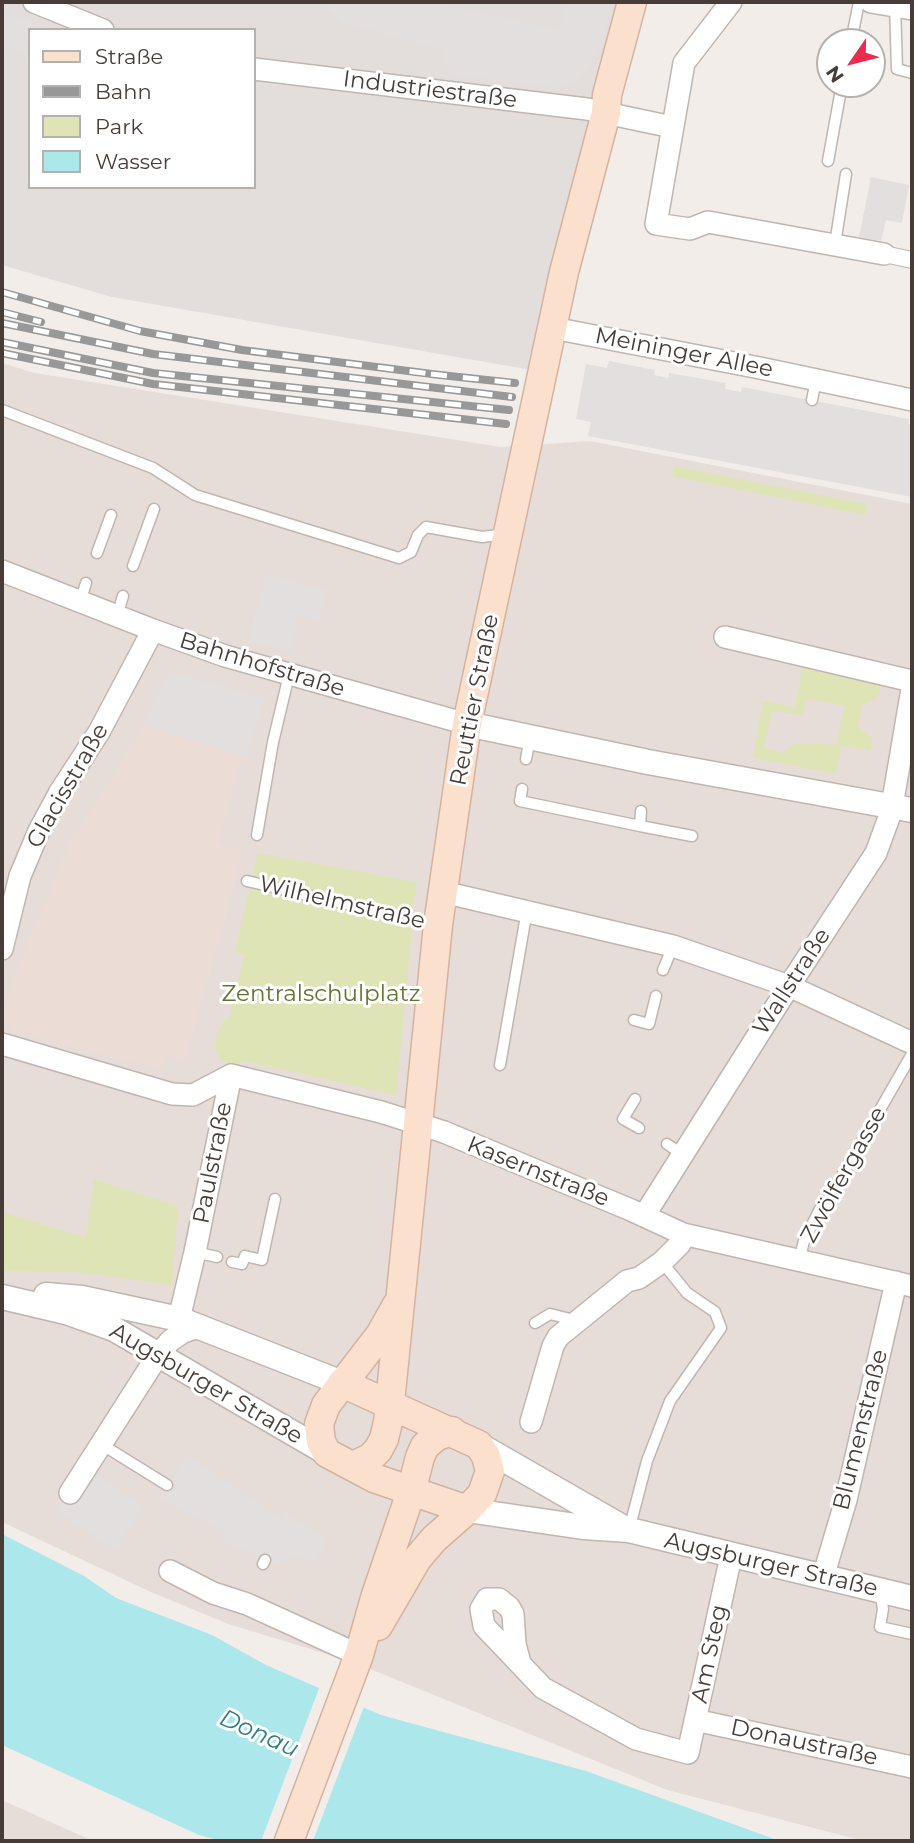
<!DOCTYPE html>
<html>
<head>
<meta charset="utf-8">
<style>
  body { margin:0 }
  #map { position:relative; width:914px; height:1843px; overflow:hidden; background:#f3edea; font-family:Montserrat,sans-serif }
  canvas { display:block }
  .frame { position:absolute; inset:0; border:4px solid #473c38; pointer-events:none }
  .legend { position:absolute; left:28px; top:28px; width:228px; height:161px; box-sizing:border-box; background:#fff; border:2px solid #b5b1af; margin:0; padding:9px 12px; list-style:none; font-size:21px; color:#473c38 }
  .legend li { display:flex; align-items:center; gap:14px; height:35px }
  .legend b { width:35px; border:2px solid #b5b1af }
  .north { position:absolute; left:816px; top:28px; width:70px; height:70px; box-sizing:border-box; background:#fff; border:2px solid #b5b1af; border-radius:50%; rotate:235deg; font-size:19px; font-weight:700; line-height:28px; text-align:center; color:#473c38 }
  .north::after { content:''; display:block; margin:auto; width:24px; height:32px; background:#e92b4f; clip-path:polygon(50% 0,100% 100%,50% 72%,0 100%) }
</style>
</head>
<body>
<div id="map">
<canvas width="914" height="1843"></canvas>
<div class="frame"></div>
<ul class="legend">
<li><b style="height:9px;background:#fbe0cd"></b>Straße</li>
<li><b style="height:9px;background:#989898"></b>Bahn</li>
<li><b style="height:19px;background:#dfe4b6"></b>Park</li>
<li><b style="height:19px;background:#abe7eb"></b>Wasser</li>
</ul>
<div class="north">N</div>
</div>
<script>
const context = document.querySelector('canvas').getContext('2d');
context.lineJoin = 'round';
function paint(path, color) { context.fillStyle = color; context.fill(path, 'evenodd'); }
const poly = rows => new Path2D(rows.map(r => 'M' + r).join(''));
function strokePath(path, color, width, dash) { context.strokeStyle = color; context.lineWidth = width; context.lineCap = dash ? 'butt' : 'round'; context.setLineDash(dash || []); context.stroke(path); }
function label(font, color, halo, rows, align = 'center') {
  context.font = font + ' Montserrat,sans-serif'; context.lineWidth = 6; context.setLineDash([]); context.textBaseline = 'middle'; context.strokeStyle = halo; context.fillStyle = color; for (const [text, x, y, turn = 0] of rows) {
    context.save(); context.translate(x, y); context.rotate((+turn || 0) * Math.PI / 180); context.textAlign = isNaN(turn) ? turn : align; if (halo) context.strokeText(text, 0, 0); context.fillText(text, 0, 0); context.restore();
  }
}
const residential = poly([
  [2,363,35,373,501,447,590,441,912,504,912,1841,864,1841,667,1790,353,1662,231,1625,153,1593,2,1522],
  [2,1800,93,1841,2,1841]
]);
const industrial = poly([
  [2,2,634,2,543,372,112,297,2,265],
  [30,30,254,30,254,187,30,187]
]);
const education = poly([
  [144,725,247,757,238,767,218,844,242,851,222,928,184,1060,165,1055,161,1069,12,1031,2,1015,33,928,45,904,72,837,94,807]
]);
const green = poly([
  [674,466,867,504,865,515,672,476],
  [804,660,882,678,878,697,862,705,858,727,872,739,871,750,841,746,836,774,753,758,763,701,795,707],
  [807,699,845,706,836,745,796,743,782,753,764,747,772,711,802,715],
  [258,853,417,882,410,928,412,929,396,1095,245,1061,237,1064,222,1062,215,1048,217,1036,223,1021,229,1019,244,955,235,952],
  [94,1179,178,1206,172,1285,78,1272,2,1271,2,1212,86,1238]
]);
const parking = poly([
  [330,2,433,2,560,30,567,2,611,2,604,45,593,62,573,82,557,88,449,74,442,62,445,51,341,22,328,11],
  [2,10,32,22,26,52,6,47,2,65],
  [871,177,909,185,902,223,886,220,881,241,859,237],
  [609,361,655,370,654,375,668,378,669,373,726,383,725,389,741,392,742,387,909,419,908,424,912,425,912,497,588,436,591,422,576,419,586,364,607,368],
  [267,574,326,591,318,620,299,615,289,652,248,640],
  [170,672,264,699,247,757,144,725],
  [186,1455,282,1520,286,1514,317,1534,327,1538,316,1562,300,1556,274,1564,261,1559,261,1557,222,1541,225,1531,188,1514,160,1498],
  [87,1470,143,1507,115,1550,58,1512]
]);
const water = poly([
  [2,1534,84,1576,116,1598,212,1635,266,1665,381,1715,586,1771,780,1841,222,1841,199,1835,2,1745]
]);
const pier = poly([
  [320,1686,365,1704,313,1841,261,1841]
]);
const service = poly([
  [895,5,897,69,912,73],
  [851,42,859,2],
  [828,161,842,84],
  [835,244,846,174],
  [812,400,816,380],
  [2,410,153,468,195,495,399,558,411,552,418,535,426,527,482,537,498,535,503,531],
  [97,553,111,515],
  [133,566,154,509],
  [80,602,86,583],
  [117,616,123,596],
  [526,759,530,738],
  [522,789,520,801,640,826],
  [641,811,640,826,692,836],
  [257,835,273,742,289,675],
  [247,881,438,925],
  [663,970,673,946],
  [634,1020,649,1024,656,996],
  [500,1065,527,910],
  [635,1099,623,1119,639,1128],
  [667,1144,683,1155],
  [195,1252,217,1257],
  [799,1261,804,1241,820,1209,827,1202,912,1054],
  [232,1262,242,1264,245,1256,262,1260,275,1199],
  [535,1323,550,1314,578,1321],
  [101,1444,167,1485],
  [629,1530,647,1461,670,1401,721,1328,715,1312,687,1293,662,1262],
  [263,1564,265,1560],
  [880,1591,883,1609,880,1627,912,1634]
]);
const pedestrian = poly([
  [884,254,912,260]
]);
const minor = poly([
  [34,2,103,30],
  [731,2,684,63,656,224,690,229,708,222,884,254],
  [871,2,912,9],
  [254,69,587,109,672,127],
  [553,328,760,368,912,400],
  [2,571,153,630,225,656,467,724],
  [725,637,912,681],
  [443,892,673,946,789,986,912,1043],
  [2,949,20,876,39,831,60,792,99,732,153,630],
  [2,1044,172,1094,193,1095,231,1075,381,1112,444,1132,631,1210,683,1234,912,1286],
  [644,1216,789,986,876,853,891,812,912,689],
  [179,1319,195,1252,231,1075],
  [531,1422,553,1346,558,1337,627,1281,639,1278,662,1262,680,1244,683,1234],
  [70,1493,158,1355,170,1341,183,1332,201,1326],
  [170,1571,213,1593,247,1604,359,1655],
  [823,1577,846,1500,896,1282],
  [520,1663,515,1644,513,1614,509,1607,499,1599,487,1599,481,1609,484,1626,543,1688,636,1739,688,1753,731,1556],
  [695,1720,912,1767]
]);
const tertiary = poly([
  [467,724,648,762,912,810],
  [46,1295,82,1298,179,1319,342,1383],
  [2,1297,66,1312,114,1329,327,1453],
  [479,1445,622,1527],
  [467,1510,583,1527,629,1530,912,1598]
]);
const secondary = poly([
  [397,1305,380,1335,326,1405,319,1424,321,1442,327,1453,374,1478,467,1510],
  [342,1383,479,1445,486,1456,490,1471,482,1494,467,1510,434,1539,417,1559,378,1626],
  [353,1466,370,1458,378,1450,384,1439,388,1422,438,925,467,724,564,272,606,113,607,95,632,2],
  [289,1841,359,1655,375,1598,411,1492,420,1457,425,1446,437,1436,452,1431]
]);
const rail = poly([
  [2,292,140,331,242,350,440,375],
  [2,312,41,322],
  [2,323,153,354,512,397],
  [2,342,153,373,509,410],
  [2,353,153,384,506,424],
  [431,374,515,383]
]);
const streetNames = [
  ["Industriestraße",430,90,7],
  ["Meininger Allee",684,353,11],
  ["Bahnhofstraße",262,665,17],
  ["Reuttier Straße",475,700,-79],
  ["Glacisstraße",68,786,-60],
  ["Wilhelmstraße",342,903,13],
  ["Wallstraße",792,982,-57],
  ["Paulstraße",213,1163,-79],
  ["Kasernstraße",538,1172,22],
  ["Zwölfergasse",844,1175,-61],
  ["Augsburger Straße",206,1384,30],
  ["Blumenstraße",861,1430,-76],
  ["Augsburger Straße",771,1565,13],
  ["Am Steg",710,1654,-78],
  ["Donaustraße",804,1743,12]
];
const parkNames = [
  ["Zentralschulplatz",321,994]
];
const waterNames = [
  ["Donau",259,1734,24]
];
paint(residential, '#e7ddd8');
paint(industrial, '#e3dddb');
paint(education, '#ebddd5');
paint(green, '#dfe4b6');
paint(parking, '#e2dfde');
paint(water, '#abe7eb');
paint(pier, '#f3edea');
strokePath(service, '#c1b5b0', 13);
strokePath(pedestrian, '#c1b5b0', 18);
strokePath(minor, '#c1b5b0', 24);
strokePath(tertiary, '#c1b5b0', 27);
strokePath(secondary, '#d3b39f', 31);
strokePath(service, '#fff', 10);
strokePath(pedestrian, '#fff', 16);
strokePath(minor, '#fff', 21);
strokePath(tertiary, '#fff', 24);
strokePath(secondary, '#fbe0cd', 28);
strokePath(rail, '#989898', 8);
strokePath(rail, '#fff', 5, [16]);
label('23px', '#473c38', '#fff', streetNames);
label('23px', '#617530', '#fff', parkNames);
label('italic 24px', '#2f7e84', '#fff', waterNames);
</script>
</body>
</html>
